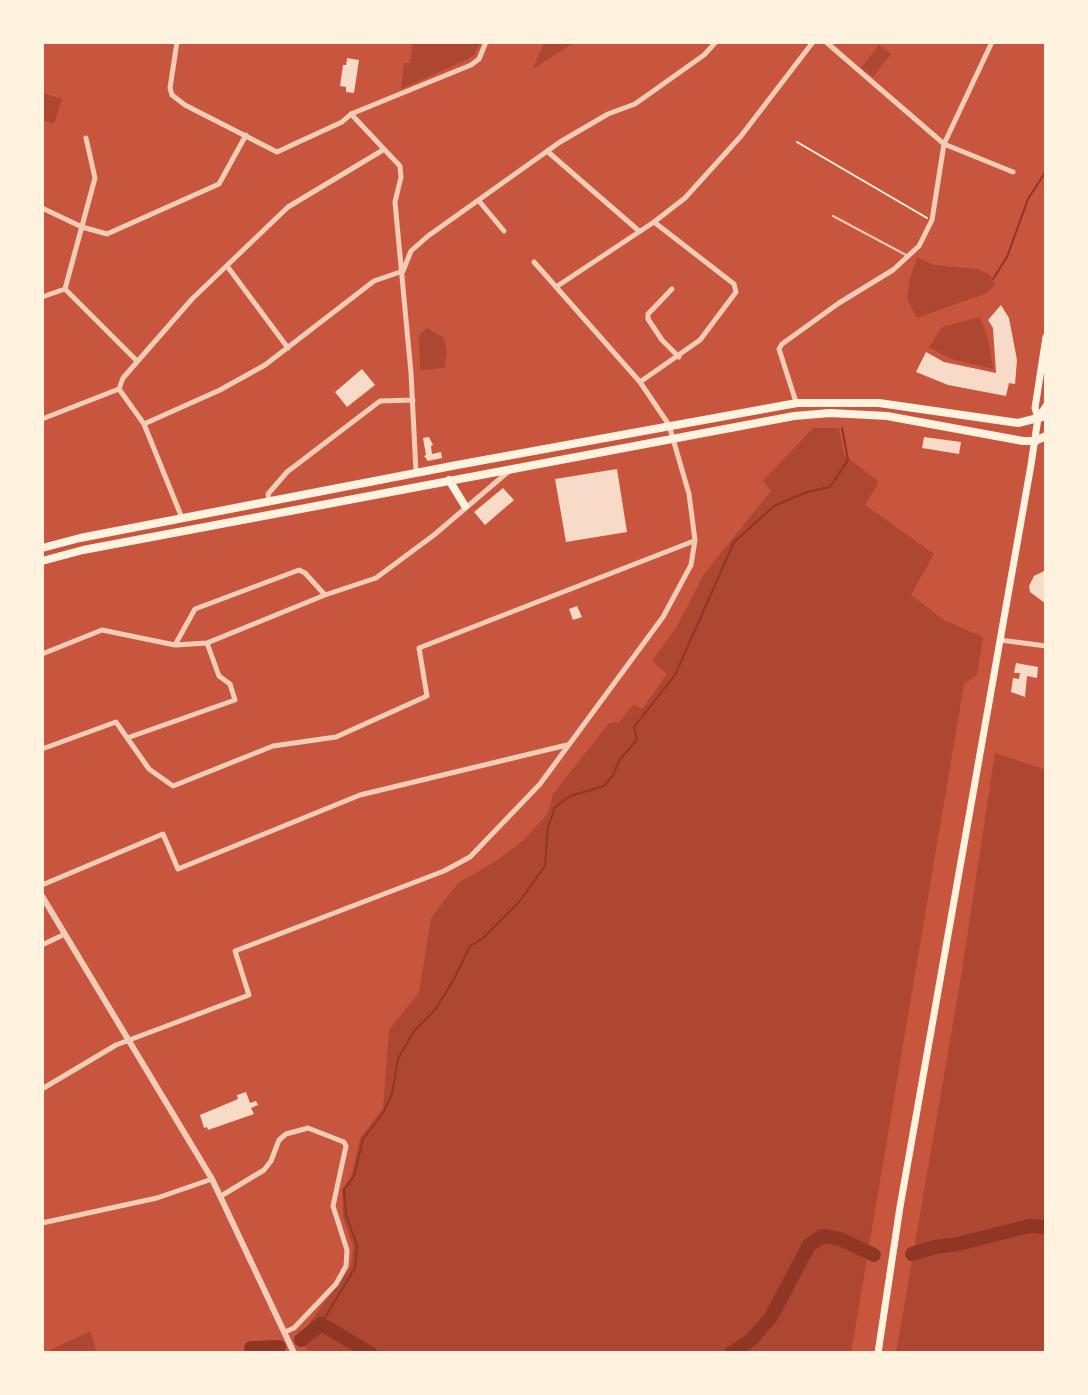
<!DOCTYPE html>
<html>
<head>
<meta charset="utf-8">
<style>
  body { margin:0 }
  #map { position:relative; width:1088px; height:1395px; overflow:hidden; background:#c8553d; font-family:"DejaVu Sans",sans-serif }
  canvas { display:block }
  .frame { position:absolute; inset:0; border:44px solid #fff3e0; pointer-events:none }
</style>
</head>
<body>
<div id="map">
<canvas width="1088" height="1395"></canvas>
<div class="frame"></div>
</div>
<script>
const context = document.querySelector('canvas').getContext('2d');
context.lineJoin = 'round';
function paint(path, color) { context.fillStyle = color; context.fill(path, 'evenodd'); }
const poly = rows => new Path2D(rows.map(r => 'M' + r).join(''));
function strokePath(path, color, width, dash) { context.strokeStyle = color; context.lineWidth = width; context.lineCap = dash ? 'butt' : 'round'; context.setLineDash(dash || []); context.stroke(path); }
const green = poly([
  [413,42,480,42,475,54,468,59,401,89,404,63,410,63],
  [544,42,575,42,533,69],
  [879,45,891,54,873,77,861,68],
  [42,93,62,99,54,124,42,120],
  [917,257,934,265,977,269,990,275,995,285,987,293,917,318,907,299,909,282],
  [980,317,989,342,993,369,951,359,929,347,942,327],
  [427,328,444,338,447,353,444,368,420,370,419,336],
  [813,428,839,428,844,455,879,482,865,505,934,554,911,595,944,620,983,637,977,675,964,684,851,1353,309,1353,303,1342,305,1329,351,1267,353,1246,343,1217,342,1190,352,1174,360,1138,383,1108,389,1030,419,992,431,918,458,883,493,863,525,839,548,813,553,794,609,723,619,722,634,704,642,709,667,674,652,661,677,626,704,574,771,491,763,481],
  [995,753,1046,770,1046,1353,896,1353,961,977],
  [90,1331,97,1353,44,1353]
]);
const stream = poly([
  [993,279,1007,257,1028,199,1046,171],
  [321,1324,355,1268,357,1245,346,1215,344,1190,354,1176,363,1139,383,1113,392,1094,398,1059,414,1031,435,1010,454,979,470,946,482,939,519,902,545,866,548,827,555,807,570,796,604,786,613,775,620,759,637,740,634,727,675,675,734,542,774,506,807,492,830,487,848,460,842,428]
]);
const river = poly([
  [912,1254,935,1247,958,1244,1029,1226,1046,1227],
  [301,1340,321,1324,370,1353],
  [251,1348,279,1347],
  [731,1353,751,1340,771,1317,809,1245,823,1236,840,1239,874,1255]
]);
const building = poly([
  [347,58,359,60,354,93,346,92,346,87,340,86,343,65,346,65],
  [1001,305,1009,318,1017,360,1015,384,1009,383,1006,396,948,385,916,372,926,352,944,362,996,373,993,328,988,320],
  [362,369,375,385,347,407,335,392],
  [429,437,433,445,431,446,432,454,441,452,442,458,428,461,424,456,426,455,423,438],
  [924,437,961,442,959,454,922,448],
  [617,469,627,532,566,542,555,479],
  [503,488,514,500,485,525,474,512],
  [1046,570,1046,604,1030,592,1029,586,1034,576],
  [577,606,582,617,573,620,569,609],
  [1016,663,1038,667,1037,678,1027,676,1025,697,1011,692,1013,678,1019,679,1020,673,1014,673],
  [246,1092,250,1103,256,1101,258,1105,251,1108,254,1114,208,1130,207,1127,204,1128,200,1115,238,1099,237,1095]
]);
const path = poly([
  [797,142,927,218]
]);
const service = poly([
  [833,216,906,255]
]);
const minor = poly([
  [177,42,170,88,172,95,185,105,277,152,342,122,351,114,471,65,479,59,486,42],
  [826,42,944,144,1013,172],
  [351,114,400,166,401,177,395,202,411,373,416,472],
  [547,151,639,231],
  [479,201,504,231],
  [42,208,82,227,107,234,219,184,246,135],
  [227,266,288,348],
  [403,271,411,251,428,236,560,142,608,114,635,104,704,55,716,42],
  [556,287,654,222,685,198,741,136,813,42],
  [65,289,95,178,86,138],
  [672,289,648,314,648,319,662,340,679,357],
  [42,297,65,289,137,361],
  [640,382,700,340,736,292,734,284,654,222],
  [119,389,144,424,182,518],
  [796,402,779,349,782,344,839,303,893,270,919,246,932,220,944,144,992,42],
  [42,419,119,389,123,378,192,299,288,207,383,150],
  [144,424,220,390,265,365,374,281,403,271],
  [269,500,268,494,287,472,380,401,413,400],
  [1000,640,1046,646],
  [175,645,195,609,299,570,305,573,325,595],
  [42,654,102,630,175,645,207,643,325,595,376,578,434,535,509,471],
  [127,738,235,700,230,684,219,676,207,643],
  [42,749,116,722,149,769,173,786,273,746,336,737,427,696,419,648,694,541],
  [42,885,163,834,178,869,360,795,567,745],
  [42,945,65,934],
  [42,1089,116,1045,249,995,235,951,444,871,470,857,540,784,663,617,691,565,695,540,689,494,669,425,640,382,534,262],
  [221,1196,264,1170,271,1161,279,1140,286,1134,308,1128,344,1142,346,1146,333,1206,347,1250,346,1266,336,1284,294,1328,285,1332],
  [42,1223,157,1198,212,1179]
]);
const tertiary = poly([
  [42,896,212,1179,294,1353]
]);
const secondary = poly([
  [1038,418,1046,406],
  [878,1353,900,1207,1031,465,1038,418,1035,408,1046,337]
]);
const primary = poly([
  [449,480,465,506],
  [42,548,80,538,457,465,797,403,879,403,1018,423,1046,416],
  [42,561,83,550,794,416,830,413,887,416,1023,441,1035,441,1046,436]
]);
paint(green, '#ae4732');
strokePath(stream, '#8f3625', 2);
strokePath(river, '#8f3625', 14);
paint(building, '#f7dbc8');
strokePath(path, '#fff3e0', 2);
strokePath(service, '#f1ccb7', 2);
strokePath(minor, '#f1ccb7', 5);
strokePath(tertiary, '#f1ccb7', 6);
strokePath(secondary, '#fff3e0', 7);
strokePath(primary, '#fff3e0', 8);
</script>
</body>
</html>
